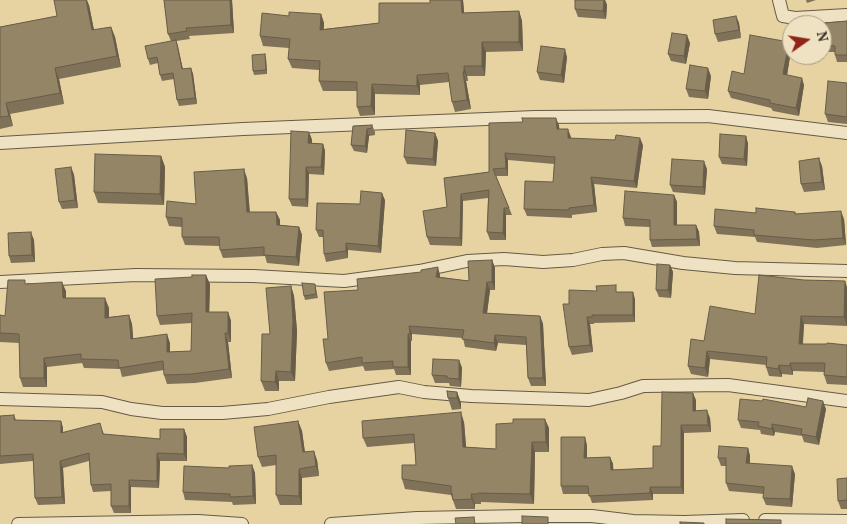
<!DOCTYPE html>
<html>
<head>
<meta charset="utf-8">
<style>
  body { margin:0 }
  #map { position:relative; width:847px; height:524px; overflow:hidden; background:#e7d3a2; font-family:Vollkorn,serif }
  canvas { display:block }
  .north { position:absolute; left:782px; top:15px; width:50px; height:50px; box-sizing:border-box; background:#efe2c3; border:1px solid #a79b85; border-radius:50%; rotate:77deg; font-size:14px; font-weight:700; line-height:20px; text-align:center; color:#3b3127 }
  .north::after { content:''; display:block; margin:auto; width:18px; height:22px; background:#8f2418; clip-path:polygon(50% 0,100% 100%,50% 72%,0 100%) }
</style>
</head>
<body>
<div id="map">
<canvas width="847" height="524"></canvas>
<div class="north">N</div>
</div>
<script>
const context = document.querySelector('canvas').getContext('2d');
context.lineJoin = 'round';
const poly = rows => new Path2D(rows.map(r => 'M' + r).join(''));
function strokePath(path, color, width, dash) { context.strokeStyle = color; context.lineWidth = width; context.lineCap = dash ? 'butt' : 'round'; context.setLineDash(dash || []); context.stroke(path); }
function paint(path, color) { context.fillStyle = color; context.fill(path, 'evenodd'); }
const street = poly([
  [779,0,783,16,795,18,847,15],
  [0,143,243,129,535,117,708,116,847,133],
  [0,282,136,275,253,276,344,281,419,271,467,261,504,259,543,262,573,260,602,254,624,253,683,263,735,268,847,271],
  [0,399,102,402,131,409,162,413,222,413,268,409,329,397,399,387,424,392,471,396,589,400,621,393,643,386,728,385,847,401],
  [765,520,847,521],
  [18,524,198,521,242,524],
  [331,524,417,518,525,516,592,516,633,521,684,522,743,520]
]);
const wall = poly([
  [164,0,232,0,234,33,189,36,190,39,176,41,183,69,191,68,193,74,197,104,179,106,177,100,174,79,162,81,160,75,158,63,150,65,148,59,171,41,168,34],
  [430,0,463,0,464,13,519,11,522,21,523,51,486,52,485,76,467,76,468,81,466,81,471,109,455,112,452,102,449,82,420,85,420,95,375,94,375,115,360,116,357,107,357,91,323,91,319,81,319,70,292,68,288,59,289,48,263,46,260,36,289,16,321,14,324,23,324,29,379,23,430,3],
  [575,0,605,0,607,5,606,19,578,17,575,9],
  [806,0,816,0,807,3],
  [89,5,94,30,111,27,115,37,121,67,59,79,64,104,10,114,13,126,0,129,0,27,57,16],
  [736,16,739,23,741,38,718,42,715,34],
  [847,21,847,62,837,62,835,55,835,52,826,52,824,45],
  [690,43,686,64,671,61,668,54],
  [791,50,787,75,804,85,799,116,773,111,771,108,731,98,728,91,744,74],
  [567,57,564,83,540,80,537,72],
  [266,58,267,74,254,75,253,71],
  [711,76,708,99,689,97,686,89],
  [847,83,847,124,828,122,825,114],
  [489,123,559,125,559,129,571,137,571,138,643,145,637,188,594,184,597,212,572,215,572,218,527,216,524,209,553,182,554,164,508,160,508,176,496,176,512,215,506,215,506,240,490,240,487,232,488,198,463,201,462,246,430,245,427,237,447,207,444,178,489,172],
  [372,125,375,132,375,135,369,136,367,153,354,151,351,145,353,126],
  [309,132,312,140,312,143,323,144,325,151,324,175,309,174,308,207,292,206,289,199],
  [435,133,438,141,436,166,407,164,404,157],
  [746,136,748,144,747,166,722,164,719,157],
  [161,156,165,167,164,205,98,203,94,192],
  [822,166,825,190,804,192,801,184],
  [71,167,74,175,78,208,62,209,59,202],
  [707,169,705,195,673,192,670,185],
  [247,178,250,212,276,212,280,220,280,225,299,227,302,235,299,266,267,263,265,256,223,258,220,250,220,246,185,245,182,237,182,227,169,226,166,217,196,204],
  [674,195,677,202,677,225,696,225,699,232,700,246,652,247,650,240,650,227,625,226,623,218],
  [385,200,381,253,348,250,348,258,326,262,324,254,324,237,319,237,316,230,360,204],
  [795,212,796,214,844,219,846,245,817,248,757,242,755,237,717,234,714,226,756,213],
  [34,240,35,262,11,263,9,256],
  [492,260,495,268,495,290,490,290,487,313,540,316,543,324,546,386,531,386,528,378,526,345,498,343,496,351,465,347,463,338,412,334,412,341,411,341,411,375,396,375,394,369,365,371,363,366,329,371,326,363,328,339,358,290,440,275,440,277,469,281],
  [670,265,673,272,671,298,659,297,656,290],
  [804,280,845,281,847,326,804,324,803,344,847,345,847,385,827,384,824,375,824,372,793,371,793,375,782,374,782,377,769,376,766,367,766,365,710,359,708,377,691,374,688,366,704,341,755,314],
  [27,283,66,291,66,298,109,308,109,317,129,315,132,324,133,339,170,343,170,352,191,351,192,323,160,325,157,316,210,284,209,312,228,312,231,321,231,342,228,342,232,378,195,383,167,384,164,375,164,370,122,377,120,369,84,368,82,363,47,367,47,387,23,387,20,378,19,343,0,342,0,315,5,316],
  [315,284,318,298,305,300,304,296],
  [291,286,294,296,297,331,295,381,279,381,279,391,265,391,261,381,270,334],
  [618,292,633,292,635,300,635,322,594,323,594,324,590,324,593,352,572,355,569,347,569,304],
  [459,360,462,368,461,387,450,386,449,383,435,383,432,375],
  [457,392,461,403,461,409,452,410,448,398],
  [696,400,696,411,710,418,711,432,684,433,684,494,653,494,653,500,592,503,589,494,563,494,561,486,587,445,587,458,610,457,613,464,613,470,653,468,661,446],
  [806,407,826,409,819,445,804,442,802,436,775,432,774,436,761,434,760,430,741,428,738,420],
  [14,415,16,420,61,421,63,428,63,432,102,430,104,434,160,439,184,429,187,437,187,461,160,461,159,488,131,487,131,513,114,513,111,506,111,491,93,492,91,485,89,461,63,468,65,504,38,505,35,498,33,461,0,464,0,416],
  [298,421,302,431,305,452,317,460,319,476,302,478,302,505,280,505,276,495,276,465,262,467,258,457],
  [464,422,466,447,496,449,549,428,549,452,535,452,534,504,481,502,481,504,475,504,475,509,456,509,451,495,405,489,402,479,416,465,414,443,367,447,363,438],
  [748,448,750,456,750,463,795,474,792,507,766,505,763,498,764,494,729,491,726,483,726,466,721,466,718,458],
  [252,465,255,473,256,504,233,505,232,502,185,500,183,492,229,468],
  [847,478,847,509,841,509,838,501]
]);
const shadedWall = poly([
  [86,0,87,0,89,5,96,41,92,30],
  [230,0,232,0,234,33,231,25],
  [461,0,463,0,465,22,462,13],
  [604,0,605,0,607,5,606,19,603,11],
  [519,11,522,21,523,51,519,42],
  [321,14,324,23,323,39,320,30],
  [736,16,739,23,741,38,739,30],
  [111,27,115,37,121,67,117,56],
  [687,35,690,43,686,64,684,56],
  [176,40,178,46,184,75,182,69],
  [482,42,486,52,485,76,482,66],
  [789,42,791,50,786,82,783,74],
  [565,49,567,57,564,83,561,75],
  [265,54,266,58,267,74,266,70],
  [464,66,467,76,468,81,464,72],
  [55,68,59,79,64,104,60,93],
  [191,68,193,74,197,104,195,98],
  [708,68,711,76,708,99,705,91],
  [463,72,466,81,471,109,467,100],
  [417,75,420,85,420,95,417,86],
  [802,78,804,85,799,116,796,108],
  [372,84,375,94,375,115,371,106],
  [6,103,10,114,13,126,9,116],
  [556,118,559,125,560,136,557,129],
  [367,129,369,136,367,153,365,146],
  [568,129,571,137,571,146,568,138],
  [309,132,312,140,311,151,308,143],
  [435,133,438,141,436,166,433,159],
  [746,136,748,144,747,166,744,159],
  [640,138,643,145,637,188,634,181],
  [323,144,325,151,324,175,321,167],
  [505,153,508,160,508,176,506,168],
  [161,156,165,167,164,205,160,194],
  [819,158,822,166,825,190,822,182],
  [704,161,707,169,705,195,703,187],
  [71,167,74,175,78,208,75,200],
  [306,167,309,174,308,207,306,199],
  [244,169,247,178,250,220,247,212],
  [591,177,594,184,597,212,594,205],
  [382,193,385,200,381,253,378,246],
  [461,194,463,201,462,246,460,238],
  [674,195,677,202,677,233,674,225],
  [504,208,506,215,506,240,503,233],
  [841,211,844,219,846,245,843,238],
  [276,212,280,220,280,233,277,225],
  [696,225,699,232,700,246,697,239],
  [299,227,302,235,299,266,296,257],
  [31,232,34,240,35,262,32,255],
  [346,243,348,250,348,258,346,251],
  [492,260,495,268,495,290,492,282],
  [670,265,673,272,671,298,668,290],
  [438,267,440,275,439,285,436,277],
  [206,275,210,284,209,321,206,312],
  [845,281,847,287,847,326,844,317],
  [62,282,66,291,66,307,63,298],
  [487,282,490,290,486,321,483,313],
  [291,286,294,296,297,331,295,381,291,372],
  [633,292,635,300,635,322,633,315],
  [105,298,109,308,109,327,105,318],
  [228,312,231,321,231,342,228,333],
  [129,315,132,324,134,348,131,339],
  [540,316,543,324,546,386,543,378],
  [801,316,804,324,802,353,799,344],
  [587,317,590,324,593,352,590,345],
  [409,326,412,334,412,341,410,334],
  [225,333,228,342,232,378,229,369],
  [167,334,170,343,170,361,167,352],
  [408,334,411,341,411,375,408,367],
  [495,335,498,343,496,351,494,343],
  [707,351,710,359,708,377,705,368],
  [44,358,47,367,47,387,44,378],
  [459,360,462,368,461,387,459,379],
  [790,363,793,371,793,375,790,366],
  [779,365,782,374,782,377,778,369],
  [276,371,279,381,279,391,275,382],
  [457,392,461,403,461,409,457,398],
  [693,393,696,400,696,418,693,411],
  [823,401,826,409,819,445,816,437],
  [707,410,710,418,711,432,708,425],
  [461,412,464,422,467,457,463,447],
  [545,419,549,428,549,452,546,442],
  [61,421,63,428,63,440,61,433],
  [298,421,302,431,306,461,303,452],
  [772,424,775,432,774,436,772,429],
  [681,425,684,433,684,494,681,487],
  [184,429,187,437,187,461,184,454],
  [585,437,587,445,587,466,584,458],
  [532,442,535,452,534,504,530,494],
  [748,448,750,456,749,471,746,463],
  [314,451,317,460,319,476,316,466],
  [157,453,160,461,159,488,157,481],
  [610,457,613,464,614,478,611,470],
  [60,461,63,468,65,504,62,497],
  [252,465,255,473,256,504,253,496],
  [792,466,795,474,792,507,790,499],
  [299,469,302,478,302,505,299,496],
  [129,480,131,487,131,513,129,506],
  [650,487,653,494,653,500,650,493],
  [471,494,475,504,475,509,472,499]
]);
const building = poly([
  [54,0,86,0,92,30,111,27,117,56,55,68,60,93,6,103,9,116,0,117,0,27,57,16,54,0],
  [164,0,230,0,231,25,186,28,187,31,168,34,164,0],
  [430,0,461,0,462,13,519,11,519,42,482,42,482,66,464,66,464,72,463,72,467,100,452,102,448,73,417,75,417,86,372,84,371,106,357,107,357,82,319,81,320,61,288,59,290,39,260,36,262,13,289,16,289,12,321,14,320,30,379,23,379,3,430,3,430,0],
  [575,0,604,0,603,11,575,9,575,0],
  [736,16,739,30,715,34,713,20,736,16],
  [847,21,847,55,835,55,835,46,824,45,825,23,847,21],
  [672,33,687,35,684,56,668,54,672,33],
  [750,35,789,42,783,74,802,78,796,108,770,103,770,100,728,91,732,71,744,74,750,35],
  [176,40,182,69,191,68,195,98,177,100,173,73,160,75,157,57,148,59,145,46,176,40],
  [541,46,565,49,561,75,537,72,541,46],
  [265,54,266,70,253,71,252,55,265,54],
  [690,65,708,68,705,91,686,89,690,65],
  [828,81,847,83,847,117,825,114,828,81],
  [522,118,556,118,557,129,568,129,568,138,615,140,616,135,640,138,634,181,591,177,594,205,569,208,569,210,524,209,525,181,553,182,555,157,505,153,506,168,493,169,509,208,504,208,503,233,487,232,489,190,461,194,460,238,427,237,423,211,447,207,444,178,489,172,489,123,523,122,522,118],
  [372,125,372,128,367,129,365,146,351,145,353,126,372,125],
  [406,130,435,133,433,159,404,157,406,130],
  [291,131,309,132,308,143,323,144,321,167,306,167,306,199,289,199,291,131],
  [720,134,746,136,744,159,719,157,720,134],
  [95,154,161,156,160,194,94,192,95,154],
  [819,158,822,182,801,184,799,161,819,158],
  [672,159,704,161,703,187,670,185,672,159],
  [71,167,75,200,59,202,55,169,71,167],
  [244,169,247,212,276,212,277,225,299,227,296,257,264,255,264,247,220,250,219,237,182,237,182,218,166,217,167,201,196,204,194,172,244,169],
  [361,191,382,193,378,246,346,243,346,251,324,254,323,230,316,230,317,203,360,204,361,191],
  [625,191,674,195,674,225,696,225,697,239,650,240,650,220,623,218,625,191],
  [756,208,795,212,795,214,841,211,843,238,814,240,754,235,754,230,714,226,715,209,756,213,756,208],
  [31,232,32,255,9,256,8,233,31,232],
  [492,260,492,282,487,282,483,313,540,316,543,378,528,378,526,337,495,335,494,343,462,339,464,330,409,326,410,334,408,334,408,367,393,367,393,361,362,363,362,357,326,363,323,339,328,339,324,292,358,290,357,279,421,272,421,270,438,267,436,277,469,281,468,261,492,260],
  [657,264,670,265,668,290,656,290,657,264],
  [192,275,206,275,206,312,228,312,228,333,225,333,229,369,192,374,164,375,163,361,119,368,118,360,81,359,81,354,44,358,44,378,20,378,19,334,0,333,0,315,5,316,8,280,25,280,25,284,62,282,63,298,105,298,105,318,129,315,131,339,167,334,167,352,191,351,192,313,157,316,155,279,192,277,192,275],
  [759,275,804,280,845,281,844,317,801,316,799,344,827,344,827,343,847,345,847,377,824,375,825,363,790,363,790,366,779,365,778,369,766,367,767,357,707,351,705,368,688,366,691,339,704,341,710,306,755,314,759,275],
  [302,283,315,284,316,294,304,296,302,283],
  [616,285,616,292,633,292,633,315,592,315,592,317,587,317,590,345,569,347,563,304,569,304,569,290,597,291,596,286,616,285],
  [291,286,293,321,291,372,276,371,275,382,261,381,262,334,270,334,266,288,291,286],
  [433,359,459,360,459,379,447,378,447,376,432,375,433,359],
  [447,391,457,392,457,398,448,398,447,391],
  [662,392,693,393,693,411,707,410,708,425,681,425,681,487,650,487,650,493,589,496,588,486,561,486,561,437,585,437,584,458,610,457,611,470,653,468,653,446,661,446,662,392],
  [808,398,823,401,816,437,801,434,802,429,772,424,772,429,758,426,759,422,738,420,740,399,762,401,763,399,806,407,808,398],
  [461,412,463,447,496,449,496,424,513,423,513,419,545,419,546,442,532,442,530,494,478,493,477,494,471,494,472,499,453,500,452,493,451,493,451,486,402,479,402,465,416,465,414,434,363,438,362,421,461,412],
  [14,415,14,420,61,421,61,433,100,423,103,434,160,439,160,429,184,429,184,454,157,453,157,481,129,480,129,506,111,506,111,484,91,485,89,453,60,461,62,497,35,498,33,454,0,456,0,416,14,415],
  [298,421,303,452,314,451,316,466,299,469,299,496,276,495,276,455,258,457,254,427,298,421],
  [719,446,748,448,746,463,792,466,790,499,763,498,764,487,726,483,726,458,718,458,719,446],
  [252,465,253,496,230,497,230,494,183,492,184,466,229,468,229,466,252,465],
  [847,478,847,500,838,501,837,479,847,478],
  [522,516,548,517,548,524,522,524,522,516],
  [474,517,475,524,456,524,455,518,474,517],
  [726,519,781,520,781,524,726,524,726,519],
  [680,522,704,523,704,524,680,524,680,522]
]);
strokePath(street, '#665a46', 14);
strokePath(street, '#efe2c3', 12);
paint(wall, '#7f7259');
paint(shadedWall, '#685d48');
paint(building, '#948567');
strokePath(building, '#685d48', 1);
</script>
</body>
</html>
